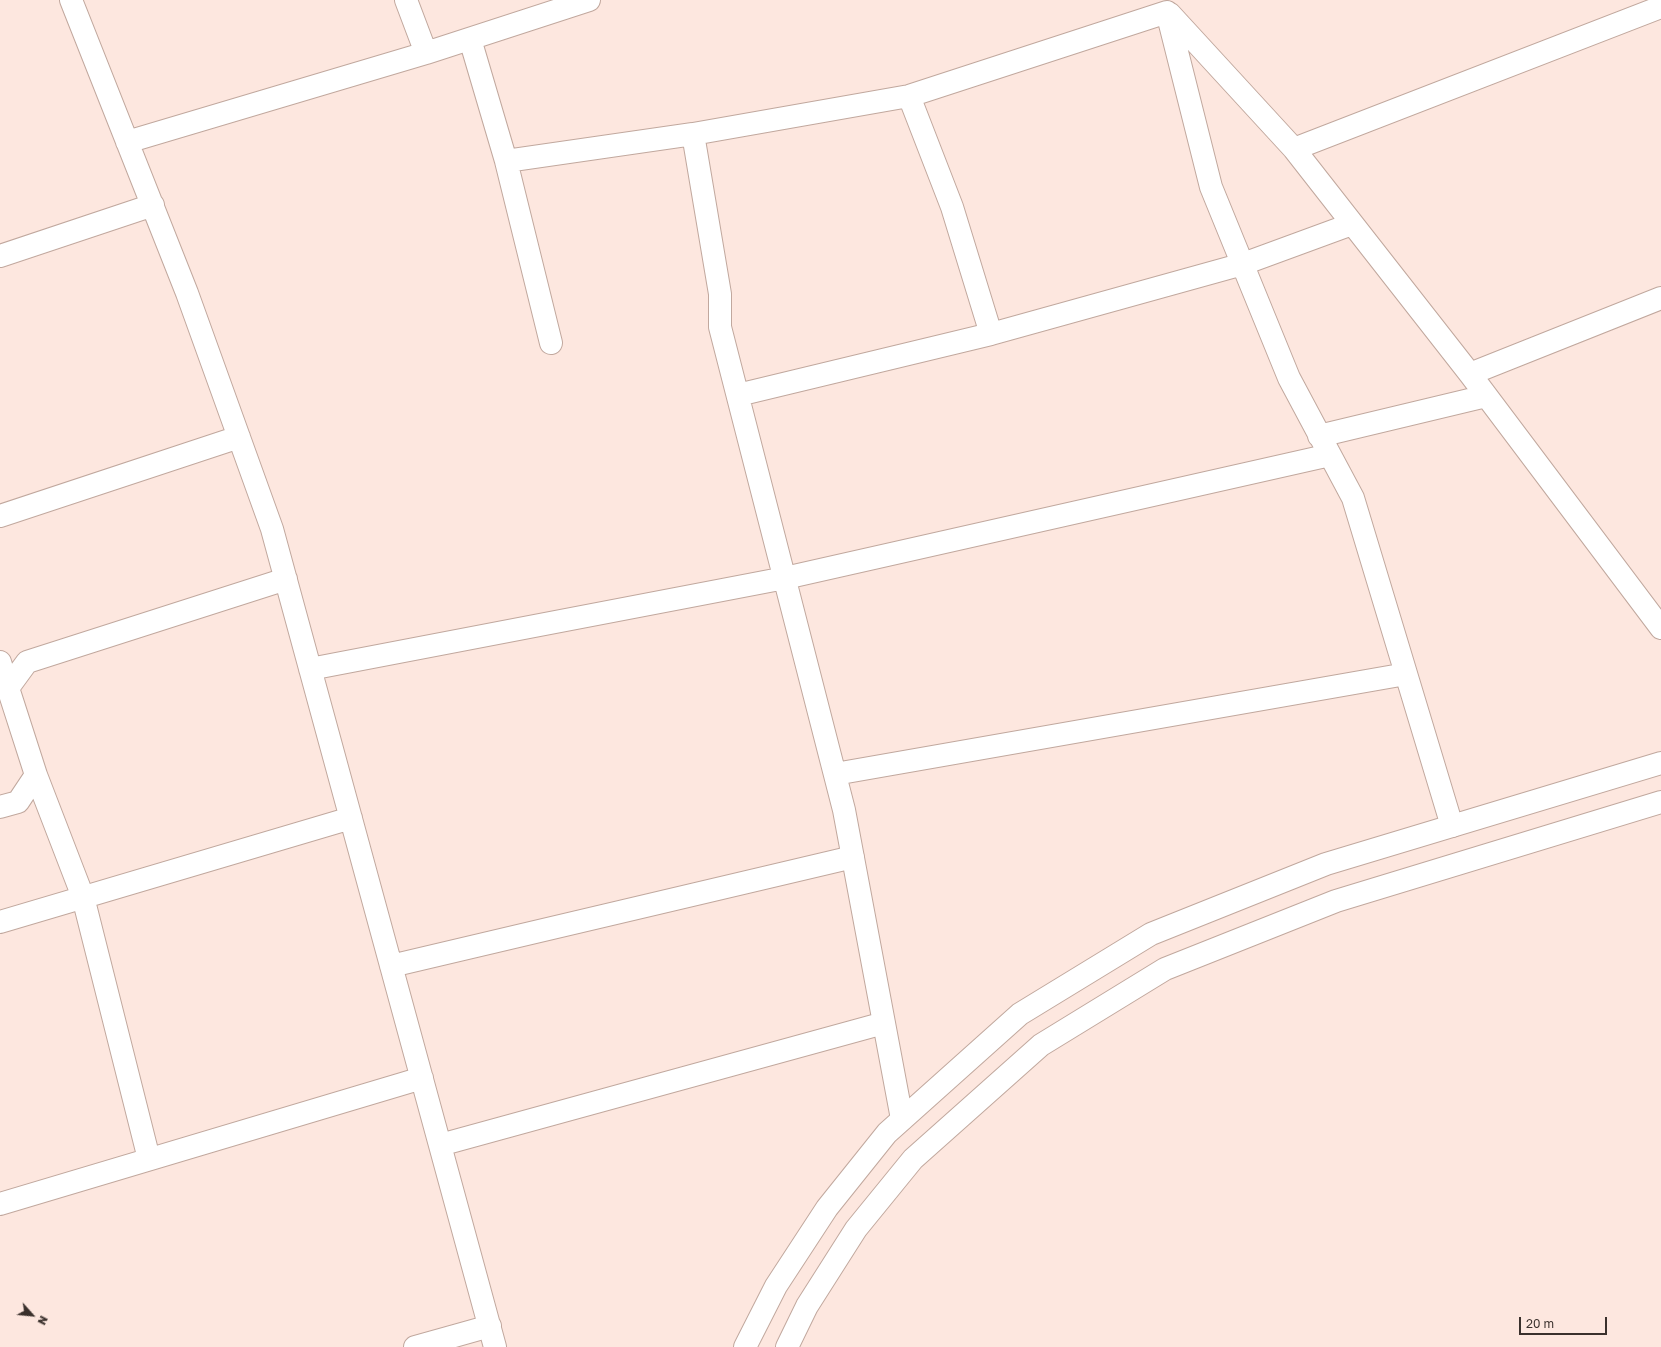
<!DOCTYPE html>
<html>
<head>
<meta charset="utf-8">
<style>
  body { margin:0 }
  #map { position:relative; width:1661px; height:1347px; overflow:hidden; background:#fde7df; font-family:"Golos Text",sans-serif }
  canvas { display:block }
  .north { position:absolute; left:12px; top:1295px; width:40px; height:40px; -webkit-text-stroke:3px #fde7df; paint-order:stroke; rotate:117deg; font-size:11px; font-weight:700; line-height:16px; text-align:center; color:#3a302c }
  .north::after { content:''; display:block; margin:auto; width:14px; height:18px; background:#3a302c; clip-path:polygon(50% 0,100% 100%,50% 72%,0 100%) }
  .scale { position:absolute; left:1519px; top:1317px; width:88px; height:18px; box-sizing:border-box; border:2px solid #3a302c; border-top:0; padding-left:5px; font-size:12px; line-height:14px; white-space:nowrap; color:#3a302c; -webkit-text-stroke:3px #fde7df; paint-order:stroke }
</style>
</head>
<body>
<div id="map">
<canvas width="1661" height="1347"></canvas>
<div class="north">N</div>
<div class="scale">20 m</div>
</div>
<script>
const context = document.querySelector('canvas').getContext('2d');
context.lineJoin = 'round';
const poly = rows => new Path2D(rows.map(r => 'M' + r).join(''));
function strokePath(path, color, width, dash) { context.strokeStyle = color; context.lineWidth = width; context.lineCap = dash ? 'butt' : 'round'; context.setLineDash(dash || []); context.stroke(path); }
const street = poly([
  [71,0,187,293,272,529,495,1347],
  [406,0,426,53],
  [1170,14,1294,149,1470,374,1661,628],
  [470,39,506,161,551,343],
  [909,96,952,207,991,334],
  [693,134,720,294,720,327,844,810,902,1119],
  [127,142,426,53,589,0],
  [1294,149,1661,7],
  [506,161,693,134,909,96,1167,12,1211,187,1289,378,1353,498,1452,826],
  [0,256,153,205],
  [1470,374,1661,298],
  [738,395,991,334,1243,264,1352,224],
  [1319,436,1486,396],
  [0,516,239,437],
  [0,662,8,688],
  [310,669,785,578,1330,455],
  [835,774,1406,674],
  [36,775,83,897,149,1159],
  [0,807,18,802,36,775,8,688,27,662,286,579],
  [0,922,351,818],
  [391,966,853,857],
  [440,1145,884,1023],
  [0,1204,422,1078],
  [415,1347,490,1326]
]);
const secondary = poly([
  [745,1347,776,1286,827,1208,887,1133,1020,1014,1151,934,1326,864,1661,763],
  [787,1347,807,1306,856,1229,913,1159,1041,1045,1165,969,1336,901,1661,802]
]);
strokePath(street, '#c1a89e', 24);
strokePath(secondary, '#c1a89e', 24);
strokePath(street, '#fff', 22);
strokePath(secondary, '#fff', 22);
</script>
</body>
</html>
